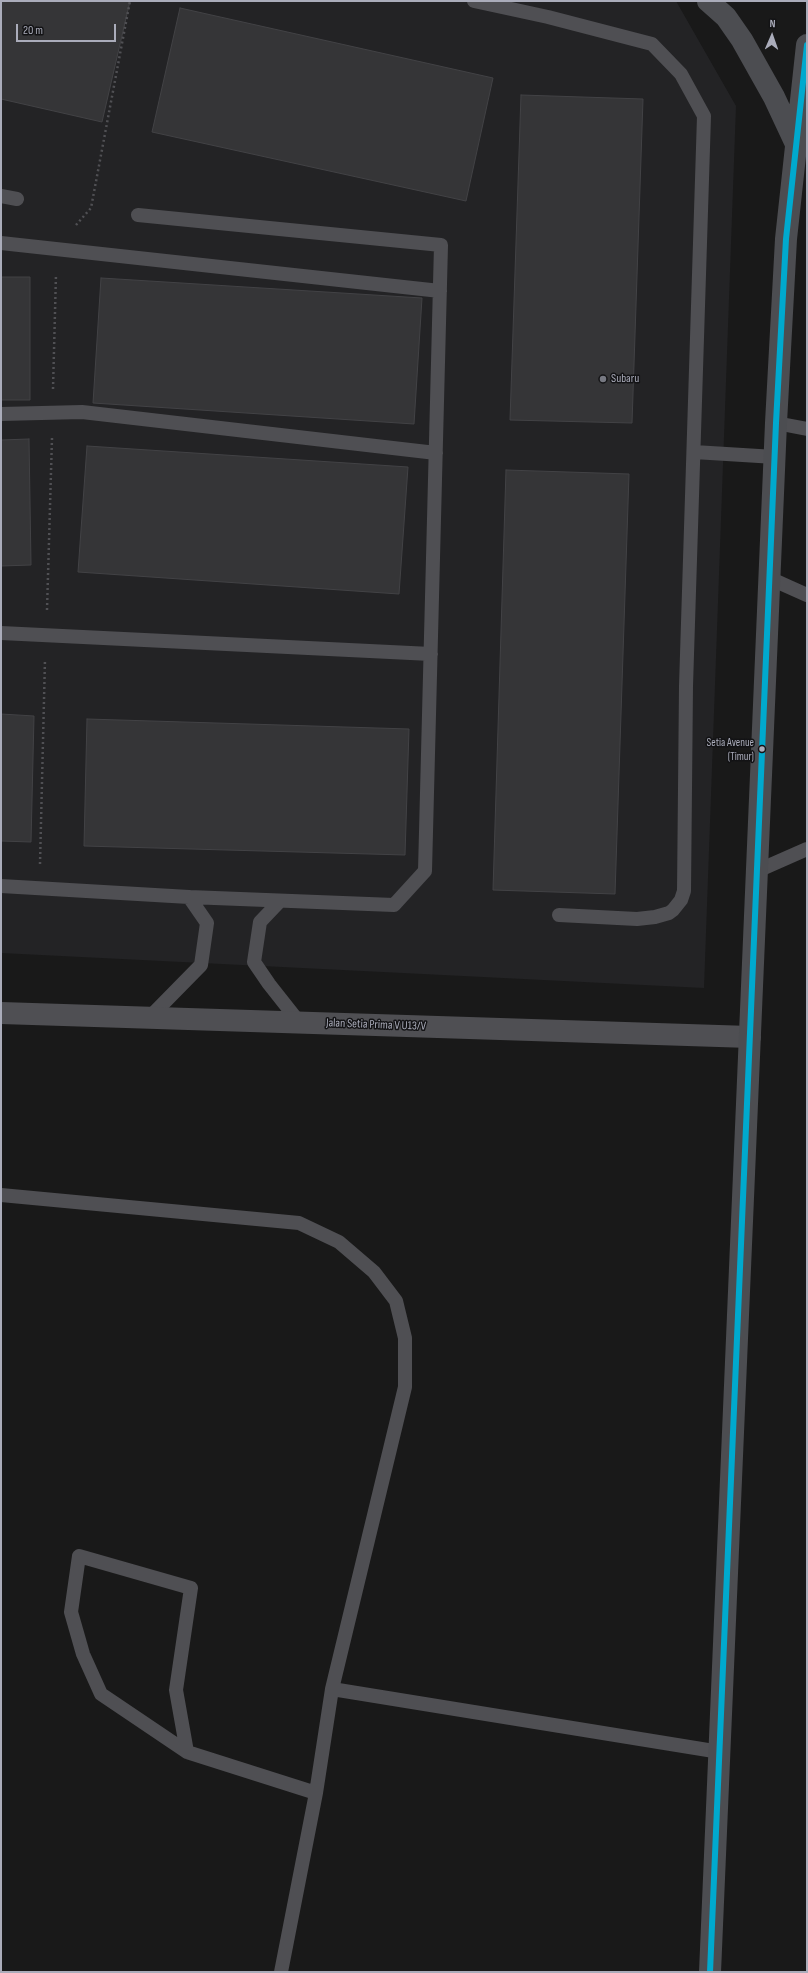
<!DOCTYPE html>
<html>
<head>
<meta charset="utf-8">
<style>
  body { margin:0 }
  #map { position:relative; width:808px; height:1973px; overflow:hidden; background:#191919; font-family:"Sofia Sans Condensed",sans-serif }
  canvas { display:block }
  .frame { position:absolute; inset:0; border:2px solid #aaacba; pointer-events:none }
  .north { position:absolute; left:752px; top:16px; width:40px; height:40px; -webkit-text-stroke:3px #131315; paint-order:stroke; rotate:2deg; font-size:11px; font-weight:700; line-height:16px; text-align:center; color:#aaacba }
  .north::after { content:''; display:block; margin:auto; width:14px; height:18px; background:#aaacba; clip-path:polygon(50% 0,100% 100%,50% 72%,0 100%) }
  .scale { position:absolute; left:16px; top:24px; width:100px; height:18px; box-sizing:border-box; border:2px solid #aaacba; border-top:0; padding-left:5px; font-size:12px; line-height:14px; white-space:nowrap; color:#aaacba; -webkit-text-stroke:3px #131315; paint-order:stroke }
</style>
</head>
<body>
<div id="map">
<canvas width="808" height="1973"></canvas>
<div class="frame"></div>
<div class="north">N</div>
<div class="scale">20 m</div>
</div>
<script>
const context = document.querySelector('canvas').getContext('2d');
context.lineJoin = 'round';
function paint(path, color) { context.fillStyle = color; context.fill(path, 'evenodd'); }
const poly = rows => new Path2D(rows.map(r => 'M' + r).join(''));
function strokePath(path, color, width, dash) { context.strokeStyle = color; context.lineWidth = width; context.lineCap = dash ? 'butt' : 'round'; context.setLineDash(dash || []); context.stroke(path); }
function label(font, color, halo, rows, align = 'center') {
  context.font = font + ' "Sofia Sans Condensed",sans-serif'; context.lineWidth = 3; context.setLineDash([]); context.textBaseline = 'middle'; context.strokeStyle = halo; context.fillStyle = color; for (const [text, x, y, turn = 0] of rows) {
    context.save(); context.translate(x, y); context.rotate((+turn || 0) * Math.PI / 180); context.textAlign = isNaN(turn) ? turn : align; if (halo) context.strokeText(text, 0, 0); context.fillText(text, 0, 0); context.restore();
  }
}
const built = poly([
  [1,1,676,1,736,106,704,988,1,953]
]);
const building = poly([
  [1,1,130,1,102,122,1,99,1,1],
  [180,8,493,78,466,201,152,132,180,8],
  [521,95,643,99,632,423,510,420,521,95],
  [1,277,30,277,30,400,1,400,1,277],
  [101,278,422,298,414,424,93,403,101,278],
  [29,439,31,565,1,566,1,440,29,439],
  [87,446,408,467,399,594,78,572,87,446],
  [506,470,629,474,615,894,493,890,506,470],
  [1,714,34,716,31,842,1,841,1,714],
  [87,719,409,729,405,855,84,846,87,719]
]);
const path = poly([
  [76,225,91,208,130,1],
  [53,389,56,274],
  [47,610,52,438],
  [40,864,45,659]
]);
const lane = poly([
  [474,1,548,17,652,44,681,74,704,116,686,686,684,891,681,900,673,910,669,913,655,917,637,919,559,915],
  [1,196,17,199],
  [1,243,440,291],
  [1,414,82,412,436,453],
  [776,423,807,429],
  [694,452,775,457],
  [769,578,807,595],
  [1,633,431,654],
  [757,871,807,849],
  [1,886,189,897,394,905,425,871,441,245,138,215],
  [280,901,260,922,254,962,269,984,299,1022],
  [149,1018,201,965,207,923,189,897],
  [1,1195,299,1223,339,1242,374,1272,396,1301,405,1338,405,1387,332,1689,316,1793,281,1972],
  [332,1689,720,1752],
  [187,1752,176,1690,191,1588,79,1556,71,1612,83,1654,101,1694,187,1752,316,1793]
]);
const street = poly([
  [1,1013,750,1037]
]);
const secondary = poly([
  [708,1,726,17,742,40,774,97,796,144],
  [710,1972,776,423,786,239,807,45]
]);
const bus1 = poly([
  [710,1972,776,423,786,239,807,45]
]);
const markers = [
  [603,379,4,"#777982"],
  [762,749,3.5,"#aaacba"]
];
const busNames = [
  ["Setia Avenue",754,743],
  ["(Timur)",754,757]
];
const poiNames = [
  ["Subaru",611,379]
];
const streetNames = [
  ["Jalan Setia Prima V U13/V",376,1025,2]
];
paint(built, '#232325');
paint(building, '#353537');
strokePath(building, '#424245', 1);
strokePath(path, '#505054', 2.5, [2, 3]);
strokePath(lane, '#4f4f53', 14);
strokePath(street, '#4f4f53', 22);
strokePath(secondary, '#4c4d51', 22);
strokePath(bus1, '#00a9ce', 6);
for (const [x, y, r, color] of markers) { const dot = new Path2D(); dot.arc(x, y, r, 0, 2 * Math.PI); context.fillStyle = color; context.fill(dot); strokePath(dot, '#131315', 1.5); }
label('11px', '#aaacba', '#131315', busNames, 'right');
label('12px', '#aaacba', '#131315', poiNames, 'left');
label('12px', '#aaacba', '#131315', streetNames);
</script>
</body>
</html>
